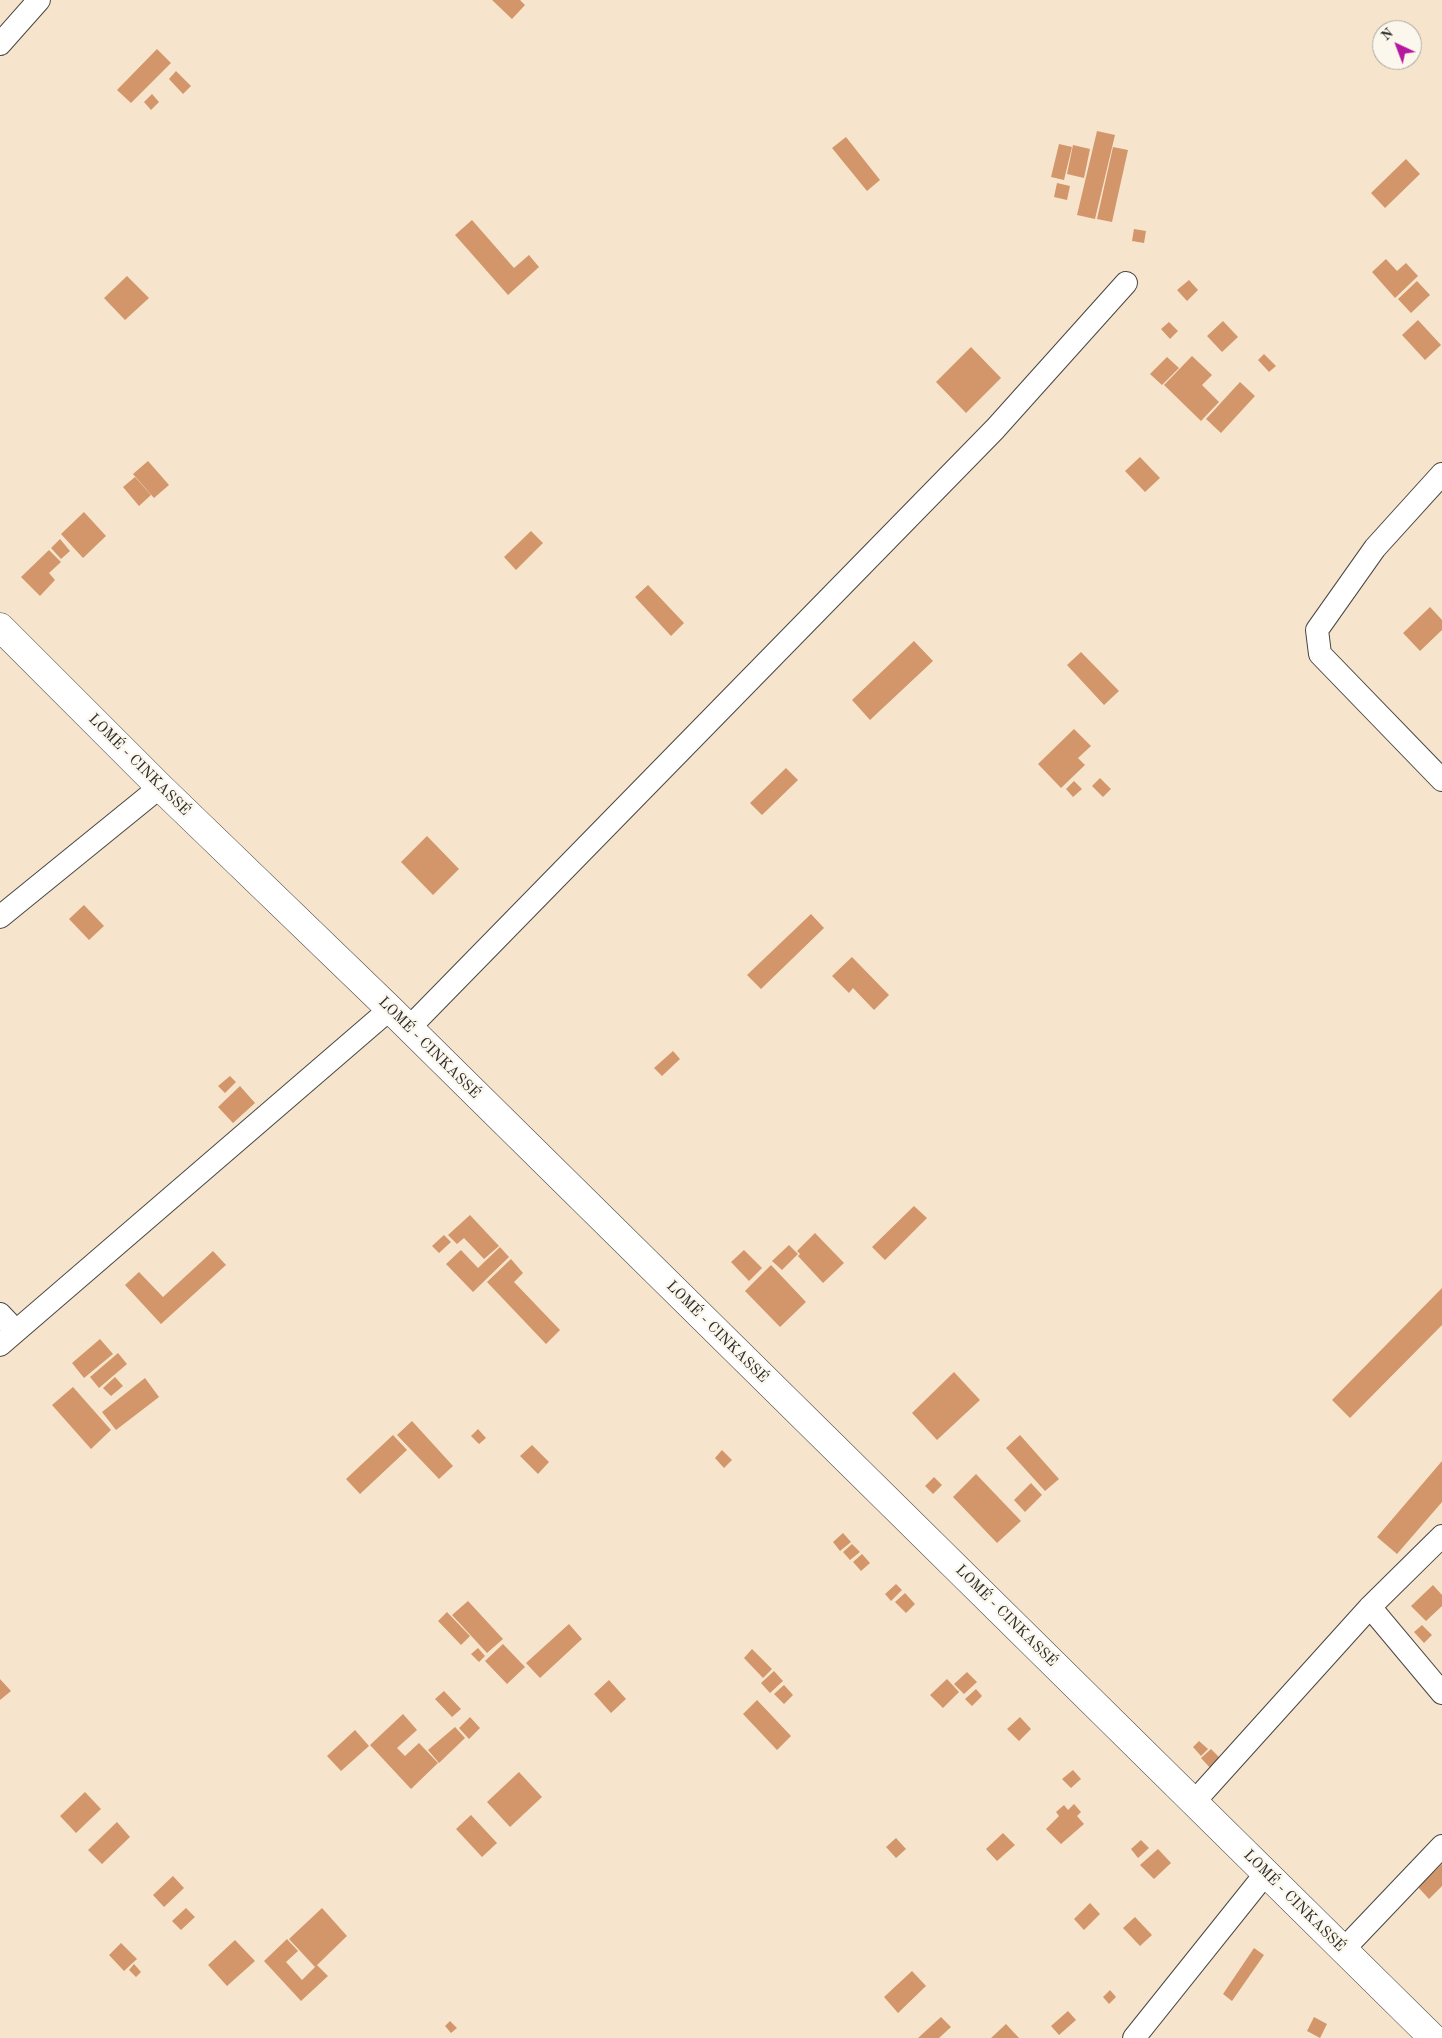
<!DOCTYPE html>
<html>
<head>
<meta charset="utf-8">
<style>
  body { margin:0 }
  #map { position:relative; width:1442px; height:2038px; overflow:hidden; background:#f6e5cc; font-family:"Old Standard TT",serif }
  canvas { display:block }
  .north { position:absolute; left:1372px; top:20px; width:50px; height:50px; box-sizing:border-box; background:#fbf7ec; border:1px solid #a8a59f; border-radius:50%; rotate:317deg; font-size:14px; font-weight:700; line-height:20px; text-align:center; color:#2b2b2b }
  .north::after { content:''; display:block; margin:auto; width:18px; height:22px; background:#b5179e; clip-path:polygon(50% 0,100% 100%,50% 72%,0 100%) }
</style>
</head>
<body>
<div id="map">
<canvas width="1442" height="2038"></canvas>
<div class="north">N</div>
</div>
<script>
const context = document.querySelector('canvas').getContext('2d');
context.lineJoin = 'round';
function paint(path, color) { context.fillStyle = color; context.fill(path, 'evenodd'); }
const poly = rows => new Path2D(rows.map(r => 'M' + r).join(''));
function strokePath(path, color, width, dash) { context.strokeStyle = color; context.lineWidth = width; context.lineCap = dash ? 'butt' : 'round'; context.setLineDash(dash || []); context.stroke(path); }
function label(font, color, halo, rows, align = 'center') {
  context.font = font + ' "Old Standard TT",serif'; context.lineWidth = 4.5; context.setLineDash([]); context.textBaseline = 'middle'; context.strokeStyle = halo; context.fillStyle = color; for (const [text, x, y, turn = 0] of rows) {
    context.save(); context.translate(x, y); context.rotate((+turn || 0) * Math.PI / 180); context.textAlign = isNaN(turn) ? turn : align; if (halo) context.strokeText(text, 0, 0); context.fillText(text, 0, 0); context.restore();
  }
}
const building = poly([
  [492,0,520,0,525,5,512,19],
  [157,49,171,63,131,103,117,90],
  [176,71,191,86,183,94,169,79],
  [152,94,159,102,151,110,144,102],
  [1097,131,1115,135,1095,219,1077,215],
  [846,137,880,180,867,191,832,148],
  [1059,144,1072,147,1064,180,1051,177],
  [1073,145,1090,149,1084,178,1067,174],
  [1113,147,1128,150,1112,222,1097,219],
  [1406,159,1420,174,1385,208,1371,193],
  [1057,183,1070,186,1067,200,1054,197],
  [472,220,514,268,529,255,539,267,508,295,455,235],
  [1134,229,1146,231,1144,243,1132,241],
  [1386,259,1397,271,1406,263,1418,276,1395,298,1372,272],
  [127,276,149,298,125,320,104,298],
  [1189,280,1198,290,1187,301,1177,290],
  [1417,281,1430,295,1411,313,1398,299],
  [1418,320,1441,345,1425,360,1402,335],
  [1223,321,1238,337,1222,352,1207,336],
  [1169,322,1178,331,1170,339,1161,329],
  [971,347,1001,378,966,413,936,382],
  [1264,354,1276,366,1269,372,1258,360],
  [1192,356,1212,375,1202,385,1219,402,1201,421,1164,385],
  [1167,357,1179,368,1162,385,1150,374],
  [1240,382,1255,396,1221,433,1206,419],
  [1140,457,1160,478,1145,492,1125,471],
  [148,461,169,485,154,498,133,474],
  [135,477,151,495,139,506,123,487],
  [84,512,106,536,83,558,61,534],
  [531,531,543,543,516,570,504,557],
  [60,539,70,551,61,559,51,548],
  [49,550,61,562,49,573,55,580,40,596,21,577],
  [648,585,684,623,671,636,635,597],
  [1430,607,1442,620,1442,630,1420,651,1403,633],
  [914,641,933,661,870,720,852,700],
  [1081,652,1119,691,1104,705,1067,665],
  [1074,729,1091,746,1078,758,1085,765,1061,788,1038,764],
  [786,768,798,780,762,815,750,803],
  [1100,778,1111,789,1103,797,1092,786],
  [1074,781,1082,789,1073,797,1066,789],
  [427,836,459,869,433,895,401,862],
  [84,905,104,926,89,940,69,919],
  [811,914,824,928,761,989,747,975],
  [852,957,889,995,874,1010,853,988,849,993,832,976],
  [673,1051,680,1059,662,1076,654,1068],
  [230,1076,236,1082,225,1093,218,1086],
  [240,1086,255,1103,233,1123,218,1107],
  [914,1206,927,1218,885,1260,872,1247],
  [470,1215,499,1246,484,1259,464,1238,457,1244,448,1235],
  [815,1233,844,1263,823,1283,798,1256,800,1254,797,1251],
  [444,1235,451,1242,439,1253,432,1246],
  [789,1245,798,1254,782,1270,772,1261],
  [500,1247,509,1257,473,1292,446,1264,461,1250,478,1268],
  [744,1250,762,1268,749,1281,731,1262],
  [213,1251,226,1265,161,1324,125,1285,139,1272,163,1297],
  [511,1259,523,1273,514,1282,560,1330,546,1344,487,1282],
  [771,1265,806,1302,780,1327,745,1291],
  [1442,1288,1442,1325,1350,1418,1332,1400],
  [100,1339,113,1354,84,1378,72,1363],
  [118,1353,127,1364,99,1388,90,1377],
  [954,1372,980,1400,937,1440,912,1413],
  [115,1377,123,1386,111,1396,103,1388],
  [145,1378,159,1397,116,1430,102,1412],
  [73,1387,111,1430,91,1449,52,1405],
  [412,1421,453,1466,439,1479,397,1435],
  [478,1429,486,1438,479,1444,471,1436],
  [393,1435,407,1450,360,1494,346,1479],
  [1020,1435,1059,1479,1045,1491,1006,1448],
  [532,1445,549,1462,538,1474,520,1456],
  [722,1450,732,1460,724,1468,715,1458],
  [1442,1461,1442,1502,1397,1554,1377,1537],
  [976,1474,1021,1521,997,1543,953,1497],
  [934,1477,942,1485,933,1494,925,1486],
  [1031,1483,1042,1495,1025,1512,1014,1500],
  [843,1533,851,1542,840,1551,833,1542],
  [852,1544,860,1552,850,1560,843,1552],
  [862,1554,870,1563,861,1571,853,1562],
  [896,1584,902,1590,891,1601,885,1594],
  [1433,1585,1442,1595,1442,1606,1426,1621,1411,1606],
  [905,1593,915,1604,906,1613,895,1602],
  [468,1601,503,1639,487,1653,452,1615],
  [447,1612,470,1636,461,1645,438,1621],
  [569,1624,582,1639,540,1678,526,1663],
  [1422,1625,1432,1635,1424,1643,1414,1632],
  [503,1644,525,1667,507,1684,485,1661],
  [478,1648,485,1656,479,1662,471,1654],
  [752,1649,772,1669,763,1678,744,1658],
  [774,1671,783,1681,770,1693,761,1683],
  [967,1672,977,1682,964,1694,954,1684],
  [0,1679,11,1691,0,1700],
  [947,1679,959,1692,943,1708,930,1695],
  [609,1680,626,1699,611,1713,594,1694],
  [784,1685,793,1695,784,1704,774,1694],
  [976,1689,982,1696,972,1706,965,1699],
  [444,1691,461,1709,452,1717,435,1699],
  [757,1700,791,1736,777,1750,743,1714],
  [403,1714,417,1730,397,1748,405,1756,419,1743,438,1763,411,1789,370,1745],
  [470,1717,480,1728,469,1739,459,1728],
  [1020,1717,1031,1729,1019,1741,1007,1729],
  [455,1727,465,1738,439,1763,428,1750],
  [355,1730,369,1746,341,1771,327,1756],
  [1199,1741,1208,1749,1201,1756,1193,1747],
  [1211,1749,1222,1760,1212,1770,1201,1758],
  [1073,1770,1081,1779,1071,1788,1062,1779],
  [519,1772,542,1797,510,1827,487,1802],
  [85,1792,101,1809,76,1833,60,1816],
  [1074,1804,1081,1812,1077,1816,1084,1824,1061,1844,1046,1829,1059,1816,1056,1812,1064,1805,1068,1810],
  [471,1815,497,1843,482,1857,456,1829],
  [117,1822,130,1837,102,1864,88,1850],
  [1003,1833,1015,1845,997,1861,986,1849],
  [896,1838,906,1849,896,1858,886,1847],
  [1141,1840,1149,1848,1138,1858,1131,1849],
  [1158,1849,1171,1863,1154,1879,1140,1865],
  [1442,1864,1442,1886,1429,1899,1418,1887],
  [173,1876,184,1888,164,1907,153,1895],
  [1090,1903,1100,1914,1084,1930,1074,1919],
  [186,1908,195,1917,181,1930,172,1921],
  [322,1908,347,1936,315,1967,289,1939],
  [1135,1917,1152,1935,1140,1946,1123,1928],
  [287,1939,298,1951,286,1962,302,1980,317,1965,328,1976,301,2001,264,1961],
  [235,1940,255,1961,227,1986,208,1965],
  [121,1943,137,1959,124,1971,109,1955],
  [1254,1948,1264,1955,1232,2001,1223,1994],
  [134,1964,141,1972,136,1977,129,1970],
  [912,1971,926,1986,898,2013,884,1997],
  [1110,1990,1116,1997,1109,2004,1103,1997],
  [1068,2011,1076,2020,1059,2035,1051,2026],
  [941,2017,951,2027,939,2038,918,2038],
  [1314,2017,1327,2024,1320,2038,1307,2031],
  [450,2021,457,2028,451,2033,445,2026],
  [1006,2024,1019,2038,991,2038]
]);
const minor = poly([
  [0,44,39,0],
  [1442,474,1375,548,1317,630,1320,654,1442,780],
  [0,917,160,787],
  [409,1028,995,429,1126,283],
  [0,1314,16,1331],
  [0,1345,390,1009],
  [1370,1607,1442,1693],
  [1194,1802,1370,1607,1442,1536],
  [1343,1950,1442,1846],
  [1134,2038,1266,1873]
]);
const highway = poly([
  [0,627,160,787,390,1009,1433,2038]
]);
const streetNames = [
  ["LOMÉ - CINKASSÉ",139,765,45],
  ["LOMÉ - CINKASSÉ",429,1048,45],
  ["LOMÉ - CINKASSÉ",717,1332,45],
  ["LOMÉ - CINKASSÉ",1006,1616,45],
  ["LOMÉ - CINKASSÉ",1294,1901,45]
];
paint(building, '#d2966a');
strokePath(minor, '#494743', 24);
strokePath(highway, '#494743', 29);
strokePath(minor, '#fff', 22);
strokePath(highway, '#fff', 28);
label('15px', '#2b2b2b', '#fbf7ec', streetNames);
</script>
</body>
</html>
